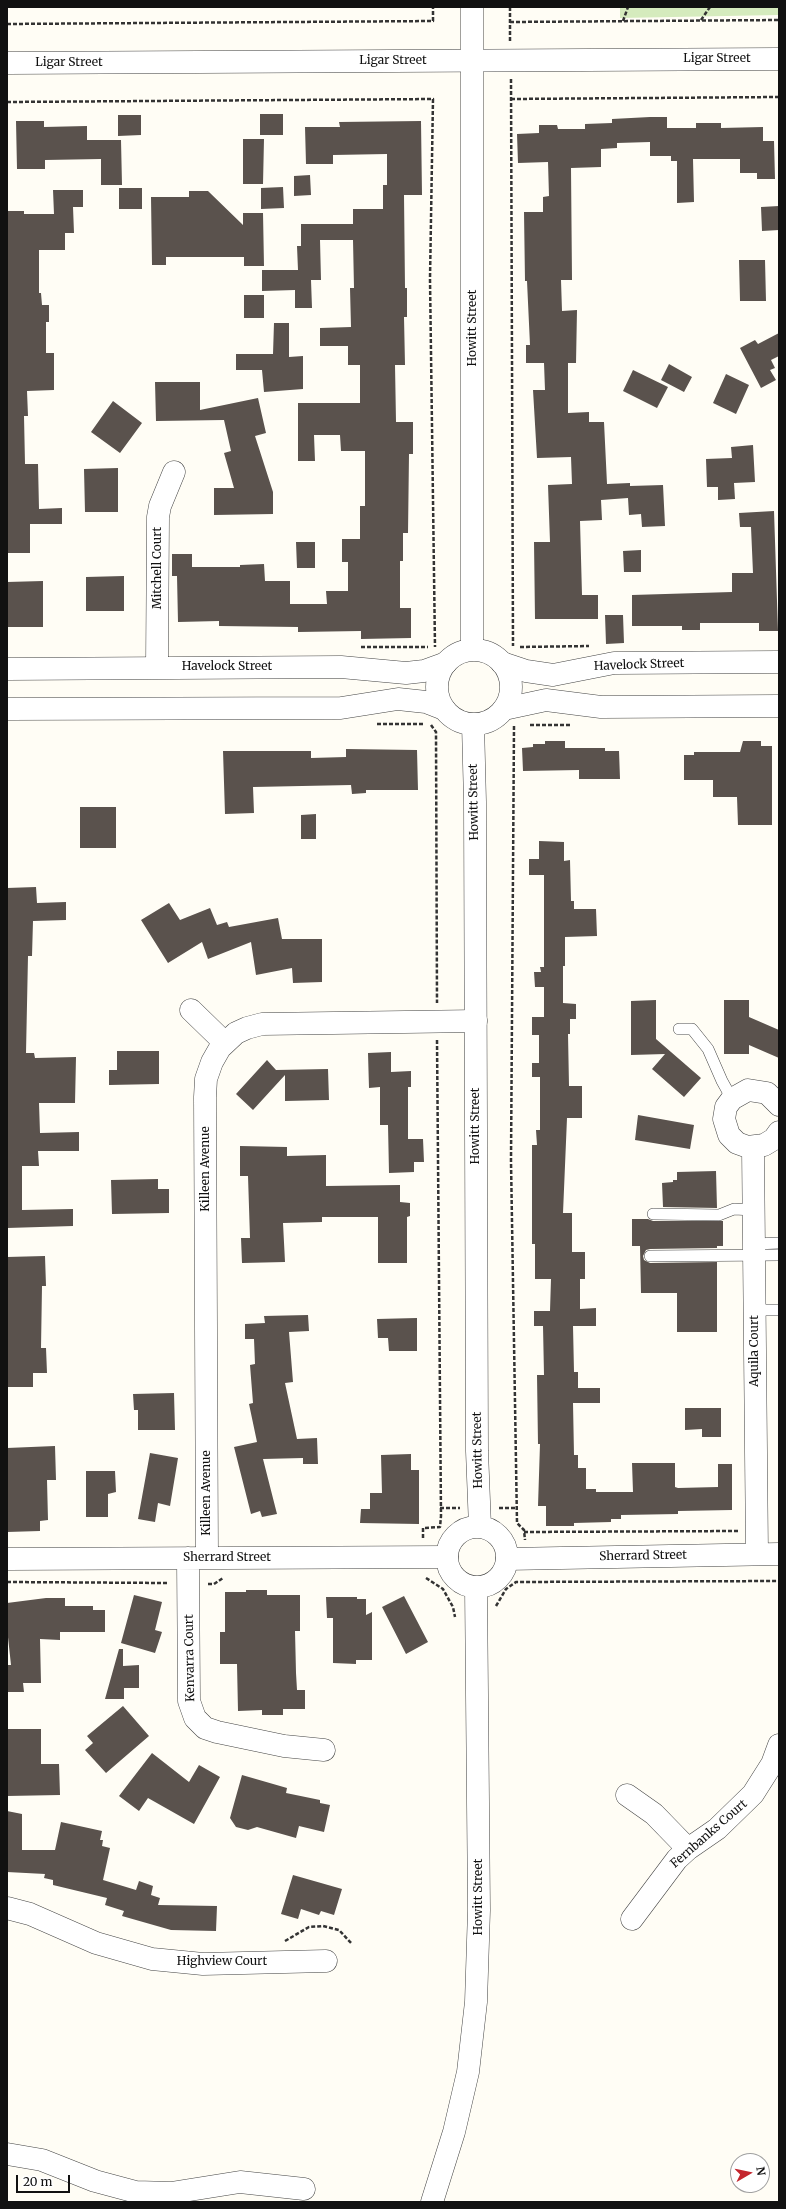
<!DOCTYPE html>
<html>
<head>
<meta charset="utf-8">
<style>
  body { margin:0 }
  #map { position:relative; width:786px; height:2209px; overflow:hidden; background:#fffdf5; font-family:Merriweather,serif }
  canvas { display:block }
  .frame { position:absolute; inset:0; border:8px solid #111; pointer-events:none }
  .north { position:absolute; left:730px; top:2153px; width:40px; height:40px; box-sizing:border-box; background:#fff; border:1px solid #a0a0a0; border-radius:50%; rotate:81deg; font-size:11px; font-weight:700; line-height:16px; text-align:center; color:#111 }
  .north::after { content:''; display:block; margin:auto; width:14px; height:18px; background:#c4262e; clip-path:polygon(50% 0,100% 100%,50% 72%,0 100%) }
  .scale { position:absolute; left:16px; top:2175px; width:54px; height:18px; box-sizing:border-box; border:2px solid #111; border-top:0; padding-left:5px; font-size:12px; line-height:14px; white-space:nowrap; color:#111; -webkit-text-stroke:3px #fff; paint-order:stroke }
</style>
</head>
<body>
<div id="map">
<canvas width="786" height="2209"></canvas>
<div class="frame"></div>
<div class="north">N</div>
<div class="scale">20 m</div>
</div>
<script>
const context = document.querySelector('canvas').getContext('2d');
context.lineJoin = 'round';
function paint(path, color) { context.fillStyle = color; context.fill(path, 'evenodd'); }
const poly = rows => new Path2D(rows.map(r => 'M' + r).join(''));
function strokePath(path, color, width, dash) { context.strokeStyle = color; context.lineWidth = width; context.lineCap = dash ? 'butt' : 'round'; context.setLineDash(dash || []); context.stroke(path); }
function label(font, color, halo, rows, align = 'center') {
  context.font = font + ' Merriweather,serif'; context.lineWidth = 4; context.setLineDash([]); context.textBaseline = 'middle'; context.strokeStyle = halo; context.fillStyle = color; for (const [text, x, y, turn = 0] of rows) {
    context.save(); context.translate(x, y); context.rotate((+turn || 0) * Math.PI / 180); context.textAlign = isNaN(turn) ? turn : align; if (halo) context.strokeText(text, 0, 0); context.fillText(text, 0, 0); context.restore();
  }
}
const green = poly([
  [620,7,779,7,779,15,620,18]
]);
const building = poly([
  [260,114,283,114,283,135,260,135],
  [118,115,141,115,141,135,118,136],
  [650,117,667,117,667,128,696,128,696,123,721,123,721,128,763,127,763,141,774,141,775,179,757,179,757,173,740,173,740,159,693,159,694,202,677,203,677,161,671,161,671,156,650,156,650,142,617,143,617,148,601,149,601,167,571,168,572,280,561,280,562,311,577,310,576,363,568,363,568,413,589,412,589,422,604,422,607,484,630,483,630,486,663,485,665,526,642,527,641,514,629,515,628,498,601,500,602,520,580,521,582,595,598,595,598,619,535,619,534,542,550,542,548,485,572,484,571,457,537,458,533,390,545,390,544,363,526,363,526,345,530,345,527,281,525,281,524,212,543,212,543,197,549,196,548,162,518,163,517,134,539,133,539,125,557,125,558,129,585,129,585,124,612,123,612,119],
  [16,121,44,121,44,127,87,126,87,140,121,140,122,185,101,185,101,159,45,160,45,169,17,169],
  [421,121,422,195,404,195,405,288,407,288,407,317,404,317,405,365,395,365,396,422,413,422,413,454,409,454,408,533,403,533,403,561,400,561,400,608,411,608,411,638,361,639,361,631,298,632,298,627,219,626,219,621,178,622,177,576,172,576,172,554,192,554,192,567,240,567,240,565,264,564,265,581,290,581,290,604,327,604,326,591,348,591,348,562,342,562,342,539,360,539,360,506,365,506,365,451,341,451,340,435,314,435,315,461,298,461,298,403,360,403,360,365,348,365,348,346,320,346,320,328,351,327,350,288,354,288,353,240,320,240,321,280,311,280,312,308,295,308,295,290,262,291,262,270,298,270,297,246,301,246,301,224,353,224,353,209,383,209,383,185,387,185,387,154,333,155,333,164,306,164,305,127,340,127,339,122],
  [243,139,264,139,263,184,243,184],
  [310,175,311,195,294,196,294,176],
  [283,187,284,208,261,209,261,188],
  [119,188,142,188,142,209,119,209],
  [53,190,83,190,83,207,73,207,74,233,65,233,65,250,39,250,39,293,41,293,42,305,49,305,49,322,46,322,46,353,54,353,54,390,27,391,28,416,24,416,25,464,38,464,39,509,62,508,62,524,30,524,30,553,7,553,7,211,24,211,24,214,54,214],
  [189,191,208,191,243,225,243,213,263,213,264,266,244,266,244,257,166,257,166,265,152,265,151,197,189,197],
  [779,206,779,230,762,231,761,207],
  [739,260,765,260,766,301,740,301],
  [244,295,264,295,264,318,244,318],
  [274,323,289,323,289,357,303,356,303,389,264,392,262,370,236,370,236,354,273,354],
  [779,333,779,356,771,360,775,368,770,370,776,380,761,388,740,348,755,340,758,344],
  [669,364,692,377,684,392,661,380],
  [633,370,668,387,657,408,623,391],
  [726,374,749,385,736,414,713,403],
  [155,382,200,382,200,410,258,398,266,433,255,436,273,492,273,514,214,515,214,488,234,488,224,453,231,451,224,420,156,421],
  [113,401,142,423,120,453,91,432],
  [753,445,755,482,734,483,735,499,718,500,718,487,707,487,706,459,732,458,731,447],
  [118,468,118,512,85,512,84,469],
  [774,511,778,631,759,631,759,623,700,623,700,630,682,630,682,626,632,626,632,595,732,592,732,573,753,573,751,527,740,527,739,513],
  [296,542,315,542,315,568,297,568],
  [641,550,641,572,624,572,623,551],
  [124,576,124,611,86,611,86,577],
  [43,581,43,627,7,627,7,582],
  [605,615,623,615,624,643,606,644],
  [545,741,565,741,565,748,605,748,605,751,619,751,620,779,579,779,579,770,523,771,522,748,533,747,533,744,545,744],
  [743,741,761,741,761,746,772,746,772,825,738,825,737,797,713,797,713,780,684,780,684,755,694,755,694,752,740,752],
  [346,749,417,750,418,790,366,790,366,793,352,794,351,785,253,787,254,813,225,814,223,751,311,751,311,758,346,757],
  [80,807,116,807,116,848,80,848],
  [316,814,316,839,301,839,301,815],
  [539,841,564,842,564,861,570,860,571,901,574,901,574,909,596,909,597,936,565,937,565,966,563,966,563,1003,576,1004,576,1019,570,1019,570,1034,568,1034,569,1086,582,1086,582,1118,567,1118,563,1213,572,1213,572,1252,585,1252,585,1279,580,1279,580,1309,596,1308,596,1326,573,1326,574,1372,578,1372,578,1388,600,1388,600,1403,573,1403,574,1455,578,1455,578,1468,586,1468,586,1489,596,1489,596,1492,633,1492,632,1463,675,1463,675,1487,678,1488,718,1487,718,1464,732,1464,732,1510,678,1511,678,1514,621,1515,621,1519,611,1519,611,1522,574,1523,574,1526,546,1526,546,1506,538,1506,540,1444,538,1444,537,1375,544,1375,543,1326,534,1326,534,1311,550,1311,551,1279,535,1279,535,1244,532,1244,532,1145,537,1145,536,1130,540,1130,540,1077,532,1077,532,1063,539,1063,539,1035,532,1035,532,1017,544,1017,544,987,535,987,534,972,541,972,540,967,544,967,544,875,529,875,529,859,539,859],
  [36,887,37,903,66,902,66,920,33,921,32,956,28,956,26,1053,34,1053,35,1058,76,1057,75,1103,39,1103,40,1133,79,1132,79,1151,38,1151,39,1166,22,1166,22,1210,73,1209,73,1226,7,1228,7,888],
  [169,903,180,920,210,908,217,925,227,922,229,927,278,918,282,939,322,939,322,982,293,983,292,968,256,975,251,942,208,959,202,942,168,963,141,920],
  [656,1000,656,1039,701,1078,684,1097,652,1069,665,1054,631,1055,631,1001],
  [724,1000,749,1000,749,1017,779,1030,779,1058,749,1045,749,1054,724,1054],
  [117,1051,159,1051,159,1084,109,1085,109,1070,117,1070],
  [391,1052,391,1072,411,1071,411,1087,408,1087,408,1139,423,1139,424,1162,414,1162,414,1172,389,1173,388,1125,380,1125,380,1087,369,1088,368,1053],
  [267,1060,276,1070,328,1069,329,1100,285,1101,285,1075,253,1110,236,1094],
  [638,1115,694,1125,690,1149,635,1140],
  [240,1146,287,1147,287,1156,326,1155,326,1186,400,1185,400,1202,410,1203,410,1216,407,1217,407,1263,378,1263,378,1217,322,1217,322,1222,283,1223,285,1262,242,1263,241,1238,250,1238,248,1176,240,1176],
  [716,1171,717,1208,663,1207,662,1183,673,1182,673,1180,677,1180,677,1172],
  [158,1179,158,1189,169,1189,169,1213,112,1214,111,1180],
  [632,1219,648,1219,653,1221,723,1221,723,1246,717,1246,717,1248,650,1249,646,1250,643,1256,644,1260,650,1263,717,1262,717,1332,677,1332,677,1293,641,1293,640,1246,632,1246],
  [45,1256,46,1286,42,1286,41,1348,46,1348,47,1373,33,1373,33,1387,7,1387,7,1257],
  [308,1315,309,1331,289,1332,293,1382,285,1383,297,1439,317,1438,318,1464,303,1464,303,1458,263,1459,277,1514,262,1517,260,1511,251,1514,234,1447,257,1442,249,1404,253,1403,250,1365,255,1364,254,1339,245,1339,245,1324,265,1323,264,1316],
  [417,1318,417,1351,389,1351,388,1338,378,1338,377,1319],
  [174,1393,175,1430,138,1430,138,1410,134,1410,133,1394],
  [685,1408,721,1408,721,1437,702,1437,702,1429,685,1430],
  [55,1446,56,1480,47,1480,48,1520,40,1521,40,1531,7,1532,7,1448],
  [150,1453,178,1458,170,1506,158,1503,155,1522,138,1519],
  [411,1454,411,1470,419,1470,419,1524,360,1523,361,1509,370,1509,370,1493,382,1493,381,1455],
  [86,1471,115,1471,116,1492,108,1494,108,1517,86,1517],
  [246,1590,267,1590,267,1595,300,1595,300,1631,295,1631,296,1673,297,1690,305,1690,305,1709,283,1709,283,1715,262,1715,262,1710,238,1711,237,1664,220,1664,220,1632,225,1632,225,1592,246,1592],
  [134,1595,162,1602,155,1630,162,1632,155,1653,121,1643],
  [404,1596,428,1642,406,1654,382,1607],
  [326,1597,357,1597,357,1599,366,1599,366,1615,372,1612,372,1660,356,1660,356,1664,333,1663,333,1618,327,1618],
  [46,1598,65,1598,65,1606,93,1606,93,1610,105,1610,105,1632,60,1632,60,1640,40,1639,41,1683,23,1683,24,1692,7,1692,7,1665,11,1665,7,1628,7,1603],
  [119,1649,123,1649,123,1666,139,1665,139,1688,124,1688,124,1699,105,1699],
  [123,1706,149,1736,106,1773,85,1750,93,1743,87,1736],
  [7,1729,41,1729,41,1764,59,1764,60,1795,7,1796],
  [152,1753,189,1782,199,1765,220,1777,194,1824,148,1798,139,1811,119,1796],
  [242,1775,287,1788,286,1793,320,1800,320,1803,330,1805,324,1832,299,1826,296,1838,257,1827,248,1830,236,1827,230,1818],
  [7,1811,22,1814,22,1850,55,1850,61,1822,102,1831,100,1840,103,1840,102,1846,110,1848,103,1880,136,1890,139,1881,153,1886,151,1895,160,1898,158,1905,217,1906,216,1931,171,1930,122,1916,124,1911,105,1905,107,1898,53,1885,53,1880,44,1878,45,1874,7,1872],
  [293,1875,342,1889,334,1915,321,1911,319,1915,301,1909,298,1919,281,1914]
]);
const path = poly([
  [510,7,510,42],
  [701,20,710,7],
  [623,21,628,7],
  [510,22,779,20],
  [7,24,433,21,433,7],
  [511,79,513,646],
  [511,99,779,97],
  [7,102,433,99,430,279,435,647],
  [361,647,428,647],
  [520,647,589,646],
  [377,724,424,724],
  [431,725,436,732,437,1003],
  [530,725,571,725],
  [514,726,511,1161,517,1523,524,1530,525,1540],
  [440,1508,460,1508],
  [499,1508,516,1508],
  [524,1532,738,1531],
  [423,1538,423,1528,440,1527,441,1516,437,1040],
  [426,1578,443,1589,453,1607,455,1617],
  [7,1582,169,1583],
  [208,1584,214,1584,223,1578],
  [496,1606,506,1589,516,1582,779,1581],
  [285,1941,309,1927,323,1926,339,1930,352,1944]
]);
const service = poly([
  [679,1029,692,1029,708,1049,722,1081,732,1099],
  [653,1214,719,1215,734,1209,754,1210],
  [755,1244,779,1243],
  [650,1256,779,1255],
  [755,1310,779,1310]
]);
const minor = poly([
  [7,63,779,59],
  [502,663,526,671,553,675,614,663,779,662],
  [157,667,158,517,160,506,174,472],
  [7,669,341,667,406,673,424,671,446,663],
  [7,709,341,708,398,699,426,702,444,709],
  [504,709,546,700,601,707,779,706],
  [191,1010,225,1043],
  [779,1105,767,1093,748,1090,732,1099,726,1107,724,1119,729,1135,737,1143,748,1147,764,1145,774,1139,779,1132],
  [753,1148,757,1553],
  [207,1557,205,1097,206,1079,212,1062,220,1048,236,1033,247,1028,262,1024,476,1021],
  [188,1558,189,1701,195,1718,205,1728,217,1732,284,1746,324,1750],
  [7,1559,447,1557],
  [507,1559,779,1554],
  [627,1795,654,1814,688,1849],
  [7,1908,30,1914,96,1943,152,1959,203,1964,326,1961],
  [632,1919,677,1859,688,1849,717,1829,753,1794,772,1764,779,1745],
  [7,2154,42,2160,95,2181,136,2192,171,2193,240,2182,304,2189]
]);
const tertiary = poly([
  [472,7,472,649],
  '437 687a37 37 0 1 1 74 0a37 37 0 1 1-74 0Z',
  [473,724,475,802,477,1451,480,1527],
  '447 1557a30 30 0 1 1 60 0a30 30 0 1 1-60 0Z',
  [432,2202,454,2132,468,2072,476,2002,479,1910,476,1587]
]);
const streetNames = [
  ["Ligar Street",717,59],
  ["Ligar Street",393,61],
  ["Ligar Street",69,63],
  ["Howitt Street",473,328,-90],
  ["Mitchell Court",158,568,-90],
  ["Havelock Street",639,665,-2],
  ["Havelock Street",227,667],
  ["Howitt Street",474,802,-91],
  ["Howitt Street",476,1126,-90],
  ["Killeen Avenue",206,1169,-90],
  ["Aquila Court",755,1351,-90],
  ["Howitt Street",478,1450,-91],
  ["Killeen Avenue",207,1493,-90],
  ["Sherrard Street",643,1556,-1],
  ["Sherrard Street",227,1558],
  ["Kenvarra Court",190,1658,-91],
  ["Fernbanks Court",709,1834,-41],
  ["Howitt Street",479,1897,-90],
  ["Highview Court",222,1962]
];
paint(green, '#d5ebbd');
paint(building, '#5a524d');
strokePath(service, '#444', 12);
strokePath(minor, '#444', 23);
strokePath(tertiary, '#444', 23);
strokePath(path, '#333', 2.5, [4, 2]);
strokePath(service, '#fff', 11);
strokePath(minor, '#fff', 22);
strokePath(tertiary, '#fff', 22);
label('12px', '#111', '#fff', streetNames);
</script>
</body>
</html>
